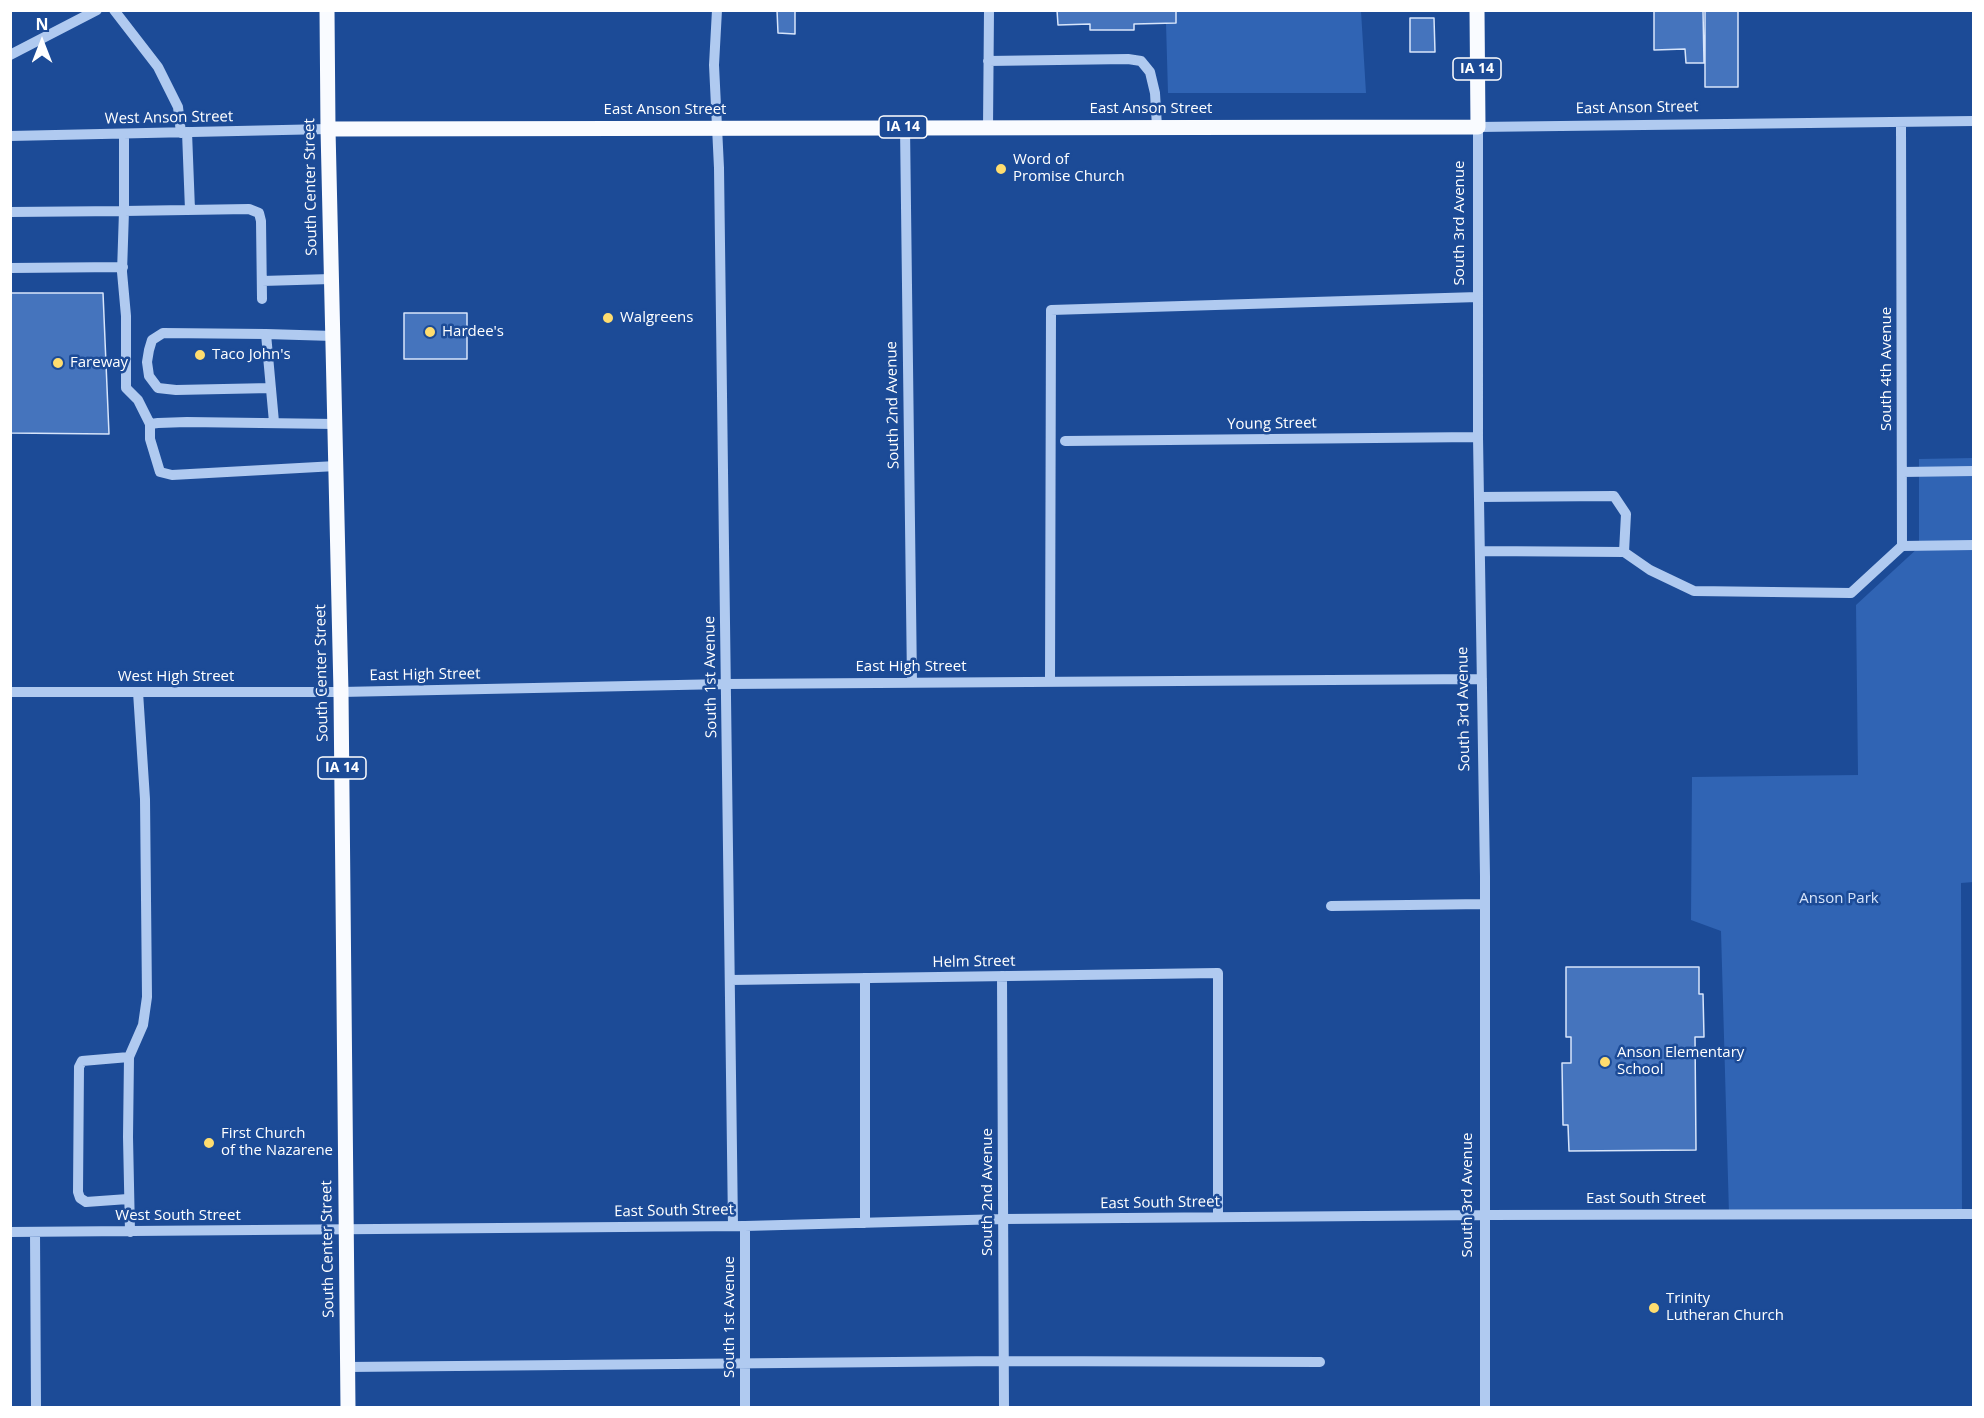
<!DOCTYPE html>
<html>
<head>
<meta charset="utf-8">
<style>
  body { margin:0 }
  #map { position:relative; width:1984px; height:1418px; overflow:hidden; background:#1c4b97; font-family:"Open Sans",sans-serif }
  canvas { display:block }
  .frame { position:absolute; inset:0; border:12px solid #fff; pointer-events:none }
  .north { position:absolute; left:12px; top:12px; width:60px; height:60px; -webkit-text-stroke:4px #1c4b97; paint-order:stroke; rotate:0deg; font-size:16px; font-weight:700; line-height:24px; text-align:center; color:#fff }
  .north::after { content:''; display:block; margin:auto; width:21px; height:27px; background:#fff; clip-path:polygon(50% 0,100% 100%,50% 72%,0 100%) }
</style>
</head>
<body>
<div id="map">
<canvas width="1984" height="1418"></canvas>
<div class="frame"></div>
<div class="north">N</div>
</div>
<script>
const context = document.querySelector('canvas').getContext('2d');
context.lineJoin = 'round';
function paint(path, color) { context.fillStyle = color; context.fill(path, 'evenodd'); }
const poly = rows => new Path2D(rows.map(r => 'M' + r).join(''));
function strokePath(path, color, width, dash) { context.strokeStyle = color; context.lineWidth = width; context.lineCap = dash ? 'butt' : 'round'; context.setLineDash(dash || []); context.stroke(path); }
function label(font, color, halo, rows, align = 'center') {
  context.font = font + ' "Open Sans",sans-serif'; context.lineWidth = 5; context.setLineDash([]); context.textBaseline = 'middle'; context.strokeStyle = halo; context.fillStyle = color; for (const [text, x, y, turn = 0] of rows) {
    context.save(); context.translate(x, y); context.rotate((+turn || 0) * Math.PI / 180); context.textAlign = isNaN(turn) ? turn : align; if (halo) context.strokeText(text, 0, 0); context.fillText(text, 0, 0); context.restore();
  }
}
const green = poly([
  [1176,11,1361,11,1366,93,1168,93,1166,23,1176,23],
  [1973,458,1974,882,1961,883,1962,1214,1729,1214,1721,931,1691,920,1692,777,1858,775,1856,605,1919,547,1919,459]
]);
const building = poly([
  [777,10,795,10,795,34,778,33,777,10],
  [1057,10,1176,10,1176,23,1134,24,1134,30,1090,30,1090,24,1058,25,1057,10],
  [1654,10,1703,10,1704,63,1686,63,1685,49,1654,50,1654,10],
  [1705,10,1738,10,1738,87,1705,87,1705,10],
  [1410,18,1434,18,1435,52,1410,52,1410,18],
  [10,293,103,293,109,434,10,433,10,293],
  [404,313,467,313,467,359,404,359,404,313],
  [1566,967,1699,967,1699,994,1703,994,1704,1037,1695,1037,1696,1150,1569,1151,1568,1125,1563,1125,1562,1063,1571,1063,1571,1037,1566,1037,1566,967]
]);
const minor = poly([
  [114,10,158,67,178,107,181,133],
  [717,10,714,65,719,168,733,1226],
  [10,55,97,10],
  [988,61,1128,59,1141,61,1150,72,1155,93,1157,127],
  [905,127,912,682],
  [988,127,989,10],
  [187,132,190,210],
  [10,136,328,129],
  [10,212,124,211,124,134],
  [10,268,123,267],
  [262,281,331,279],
  [266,334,163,333,152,340,149,350,147,362,149,376,158,388,176,390,271,388],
  [274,422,266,334,333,336],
  [150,424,138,400,126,388,126,316,122,272,124,211,249,209,259,213,261,221,262,299],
  [335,424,187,422,158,423,150,424,150,439,160,472,172,475,336,466],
  [1065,441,1478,437],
  [1902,472,1974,471],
  [1479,497,1614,496,1626,514,1624,552],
  [1902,546,1974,545],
  [1480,551,1624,552,1650,570,1694,591,1851,593,1902,546,1901,123],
  [1050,681,1051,310,1478,297],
  [10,692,341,692,726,684,1482,679],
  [1331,906,1485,904],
  [1002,976,1004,1408],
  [865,978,865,1223],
  [730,980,1218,973,1218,1217],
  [128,1199,86,1202,80,1198,78,1192,79,1067,82,1061,129,1057],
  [10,1232,745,1226,1004,1219,1486,1215,1974,1214],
  [35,1232,36,1408],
  [130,1232,128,1137,129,1057,143,1025,147,997,145,799,138,692],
  [347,1367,1004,1361,1320,1362],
  [745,1408,745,1226],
  [1485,1408,1485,876,1478,437,1478,127,1974,121]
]);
const major = poly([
  [327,10,328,129,341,692,348,1408],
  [328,129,1478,127,1477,10]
]);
const markers = [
  [1001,169,6,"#ffdd6f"],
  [608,318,6,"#ffdd6f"],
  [430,332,6,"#ffdd6f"],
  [200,355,6,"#ffdd6f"],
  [58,363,6,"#ffdd6f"],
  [1605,1062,6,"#ffdd6f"],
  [209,1143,6,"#ffdd6f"],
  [1654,1308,6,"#ffdd6f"]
];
const shields = [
  [1477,69,48],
  [903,127,48],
  [342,768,48]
];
const shieldNames = [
  ["IA 14",1477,69],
  ["IA 14",903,127],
  ["IA 14",342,768]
];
const streetNames = [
  ["East Anson Street",1637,108,-1],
  ["East Anson Street",1151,109],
  ["East Anson Street",665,110],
  ["West Anson Street",169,118,-1],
  ["South Center Street",311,187,-91],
  ["South 3rd Avenue",1460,223,-90],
  ["South 4th Avenue",1887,369,-90],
  ["South 2nd Avenue",893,405,-91],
  ["Young Street",1272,424,-1],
  ["East High Street",911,667],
  ["South Center Street",322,673,-91],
  ["East High Street",425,675,-1],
  ["West High Street",176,677],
  ["South 1st Avenue",711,677,-91],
  ["South 3rd Avenue",1464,709,-91],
  ["Helm Street",974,962,-1],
  ["South 2nd Avenue",988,1192,-90],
  ["South 3rd Avenue",1468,1195,-90],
  ["East South Street",1646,1199],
  ["East South Street",1160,1203,-1],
  ["East South Street",674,1211,-1],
  ["West South Street",178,1216],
  ["South Center Street",328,1249,-91],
  ["South 1st Avenue",730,1317,-90]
];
const poiNames = [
  ["Word of",1013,160],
  ["Promise Church",1013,177],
  ["Walgreens",620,318],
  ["Hardee's",442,332],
  ["Taco John's",212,355],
  ["Fareway",70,363],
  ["Anson Elementary",1617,1053],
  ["School",1617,1070],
  ["First Church",221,1134],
  ["of the Nazarene",221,1151],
  ["Trinity",1666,1299],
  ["Lutheran Church",1666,1316]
];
const parkNames = [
  ["Anson Park",1839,899]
];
paint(green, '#3064b4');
paint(building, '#4574bd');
strokePath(building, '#d7e5fb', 1.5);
strokePath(minor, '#b0caf0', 10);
strokePath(major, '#f9fbff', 15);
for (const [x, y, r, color] of markers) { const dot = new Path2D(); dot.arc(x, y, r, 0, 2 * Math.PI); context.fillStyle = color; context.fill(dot); strokePath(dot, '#1c4b97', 2); }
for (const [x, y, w] of shields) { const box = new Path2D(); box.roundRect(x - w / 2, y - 11, w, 22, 4.5); context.fillStyle = '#1c4b97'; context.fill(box); strokePath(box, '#fff', 1.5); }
label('bold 14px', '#fff', null, shieldNames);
label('15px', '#fff', '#1c4b97', streetNames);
label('15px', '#fff', '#1c4b97', poiNames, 'left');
label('15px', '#d7e5fb', '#1c4b97', parkNames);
</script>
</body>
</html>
